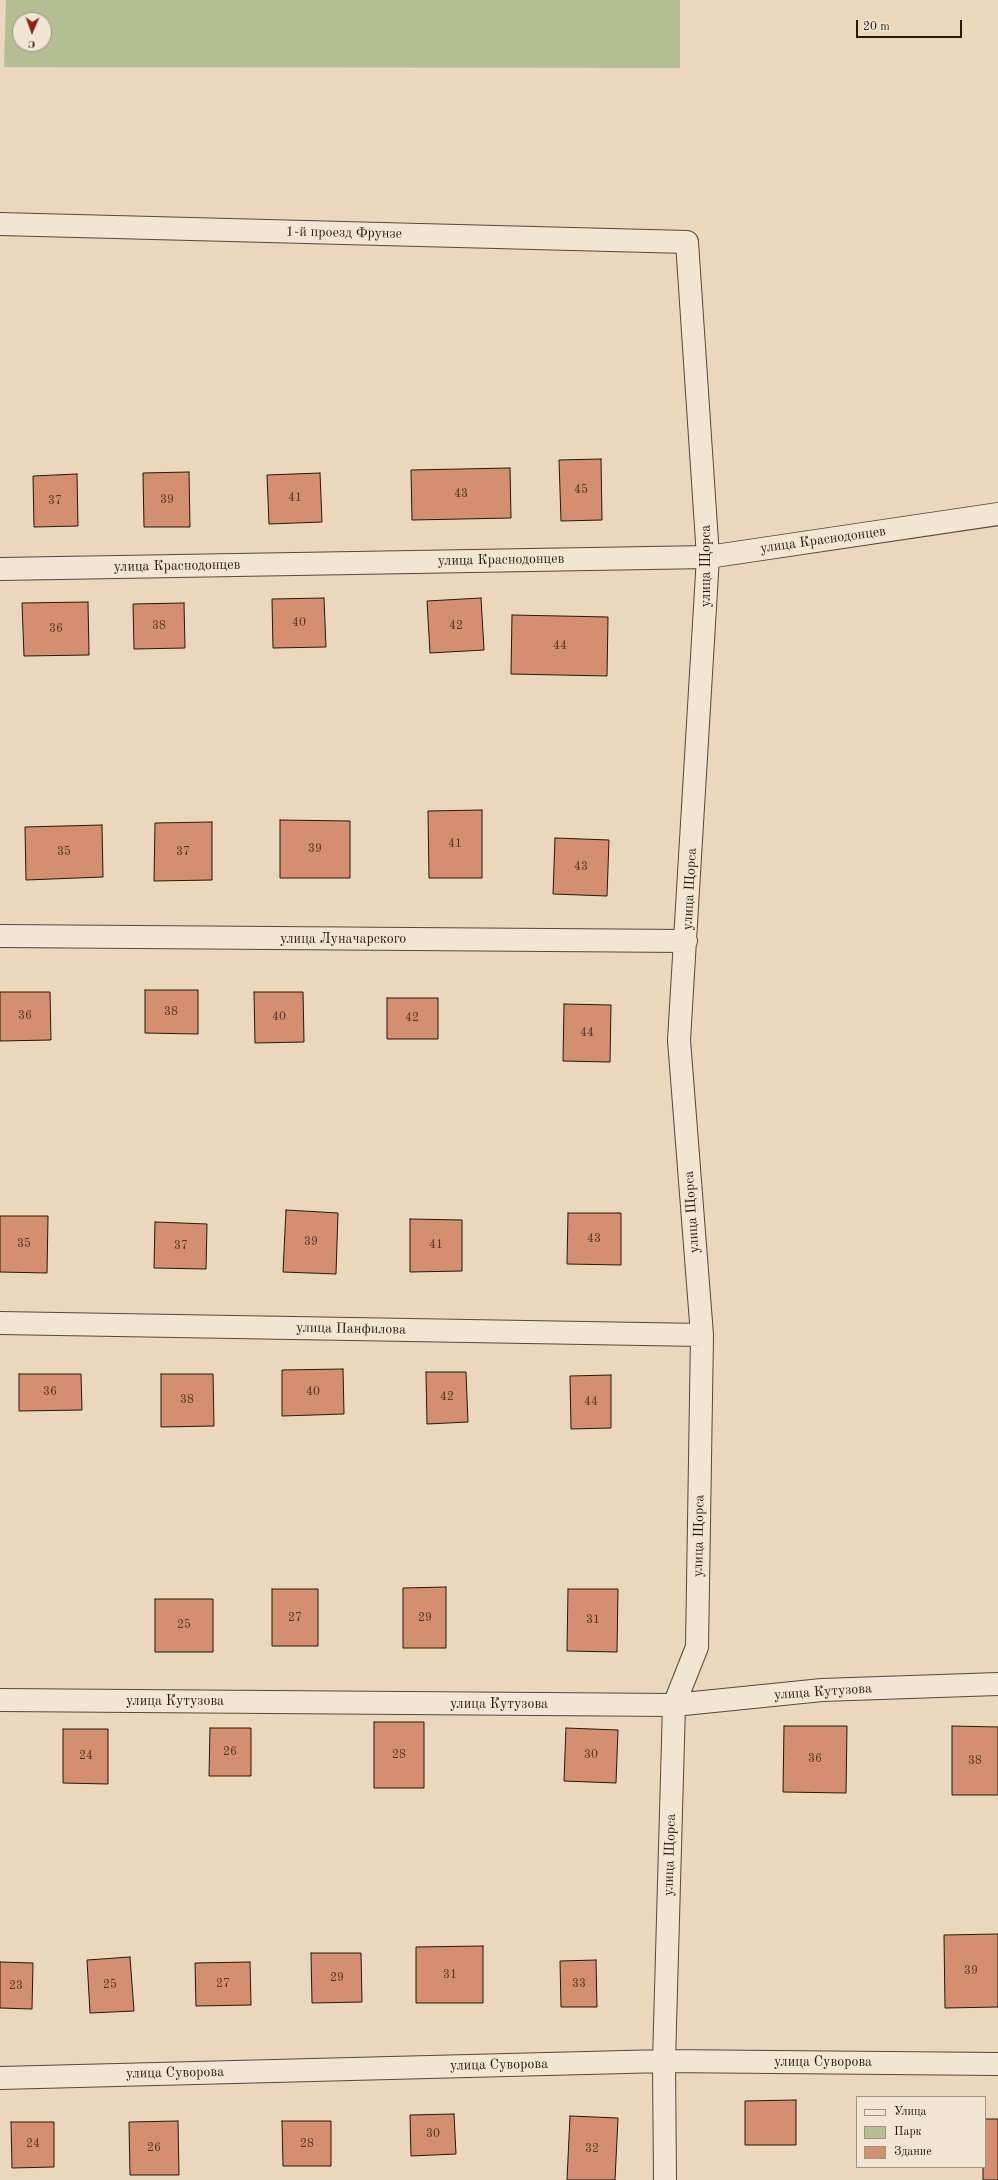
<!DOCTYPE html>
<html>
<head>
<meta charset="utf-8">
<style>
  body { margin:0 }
  #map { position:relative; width:998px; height:2180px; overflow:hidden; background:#ead7bc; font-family:"Old Standard TT",serif }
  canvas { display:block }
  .legend { position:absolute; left:856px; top:2096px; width:130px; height:72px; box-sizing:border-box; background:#f1e5d3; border:1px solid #a09383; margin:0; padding:5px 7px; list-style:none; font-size:12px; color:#26180c }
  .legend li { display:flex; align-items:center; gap:8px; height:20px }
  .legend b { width:20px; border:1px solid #a09383 }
  .north { position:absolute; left:12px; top:12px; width:40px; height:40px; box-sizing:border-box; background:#f1e5d3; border:1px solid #a09383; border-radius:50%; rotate:182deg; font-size:11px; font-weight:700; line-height:16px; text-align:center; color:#26180c }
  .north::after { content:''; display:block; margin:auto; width:14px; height:18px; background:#8f2418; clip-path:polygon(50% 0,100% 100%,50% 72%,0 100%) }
  .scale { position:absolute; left:856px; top:20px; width:106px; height:18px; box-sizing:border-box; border:2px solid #26180c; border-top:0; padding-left:5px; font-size:12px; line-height:14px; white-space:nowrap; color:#26180c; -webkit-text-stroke:3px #f1e5d3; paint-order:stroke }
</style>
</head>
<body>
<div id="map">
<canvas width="998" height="2180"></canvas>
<ul class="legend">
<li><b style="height:5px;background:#f1e5d3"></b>Улица</li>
<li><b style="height:11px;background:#b5be92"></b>Парк</li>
<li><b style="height:11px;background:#d38f6f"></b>Здание</li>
</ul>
<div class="north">С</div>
<div class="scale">20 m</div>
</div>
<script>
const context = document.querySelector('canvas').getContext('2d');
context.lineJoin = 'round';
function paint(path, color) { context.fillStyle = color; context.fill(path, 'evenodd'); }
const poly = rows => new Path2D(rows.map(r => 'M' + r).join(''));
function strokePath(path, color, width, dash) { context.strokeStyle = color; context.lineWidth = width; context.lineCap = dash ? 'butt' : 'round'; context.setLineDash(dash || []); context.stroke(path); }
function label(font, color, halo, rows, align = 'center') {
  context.font = font + ' "Old Standard TT",serif'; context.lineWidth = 3; context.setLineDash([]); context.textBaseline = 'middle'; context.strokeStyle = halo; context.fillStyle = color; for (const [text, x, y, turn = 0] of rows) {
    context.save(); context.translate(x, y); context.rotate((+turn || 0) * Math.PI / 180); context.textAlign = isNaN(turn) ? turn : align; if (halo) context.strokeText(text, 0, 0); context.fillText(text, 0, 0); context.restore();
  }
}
const green = poly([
  [6,0,680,0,680,68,4,67],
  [20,20,44,20,44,44,20,44]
]);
const building = poly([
  [601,459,602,520,561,521,559,460,601,459],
  [510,468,511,518,412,520,411,470,510,468],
  [189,472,190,527,144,527,143,473,189,472],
  [320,473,322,522,269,524,267,475,320,473],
  [77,474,78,526,34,527,33,476,77,474],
  [324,598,326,647,273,648,272,599,324,598],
  [481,598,484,650,430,653,427,601,481,598],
  [88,602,89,655,24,656,22,603,88,602],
  [184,603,185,648,134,649,133,604,184,603],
  [512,615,608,617,607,676,511,674,512,615],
  [482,810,482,878,429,878,428,811,482,810],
  [280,820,350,821,350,878,280,878,280,820],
  [212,822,212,880,154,881,155,823,212,822],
  [102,825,103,877,26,880,25,827,102,825],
  [555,838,609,840,607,896,553,894,555,838],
  [145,990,198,990,198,1034,145,1033,145,990],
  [0,992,50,992,51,1040,0,1041,0,992],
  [254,992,303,992,304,1042,255,1043,254,992],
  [387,998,438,998,438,1039,387,1039,387,998],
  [564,1004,611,1005,610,1062,563,1061,564,1004],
  [286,1210,338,1213,336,1274,283,1272,286,1210],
  [568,1213,621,1213,621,1265,567,1264,568,1213],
  [0,1216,48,1216,47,1273,0,1272,0,1216],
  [410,1219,462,1220,462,1271,410,1272,410,1219],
  [155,1222,207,1224,206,1269,154,1268,155,1222],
  [343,1369,344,1414,282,1416,282,1370,343,1369],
  [426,1372,466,1372,468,1422,427,1424,426,1372],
  [19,1374,81,1374,82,1410,19,1411,19,1374],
  [161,1374,213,1374,214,1426,161,1427,161,1374],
  [611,1375,611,1428,571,1429,570,1376,611,1375],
  [446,1587,446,1648,403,1648,403,1588,446,1587],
  [272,1589,318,1589,318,1646,272,1646,272,1589],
  [568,1589,618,1589,617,1652,567,1651,568,1589],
  [155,1599,213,1599,213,1652,155,1652,155,1599],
  [374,1722,424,1722,424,1788,374,1788,374,1722],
  [784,1726,847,1726,846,1793,783,1792,784,1726],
  [952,1726,998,1727,998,1795,952,1795,952,1726],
  [210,1728,251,1728,251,1776,209,1776,210,1728],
  [566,1728,618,1730,616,1783,564,1781,566,1728],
  [63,1729,108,1729,108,1784,63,1783,63,1729],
  [998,1934,998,2007,945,2008,944,1935,998,1934],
  [483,1946,483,2003,416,2003,416,1947,483,1946],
  [311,1953,361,1953,362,2002,312,2003,311,1953],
  [130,1957,134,2011,90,2013,87,1960,130,1957],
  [596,1960,597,2007,561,2007,560,1961,596,1960],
  [0,1962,33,1963,32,2009,0,2008,0,1962],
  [250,1962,251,2005,196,2006,195,1963,250,1962],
  [796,2100,796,2145,745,2145,745,2101,796,2100],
  [454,2114,456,2154,411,2156,410,2115,454,2114],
  [570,2116,618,2118,615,2180,567,2180,570,2116],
  [985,2119,998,2119,998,2180,983,2180,983,2167,985,2167,985,2119],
  [178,2121,179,2175,130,2175,129,2122,178,2121],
  [282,2121,331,2121,331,2166,283,2166,282,2121],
  [11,2122,54,2122,54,2167,12,2168,11,2122]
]);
const street = poly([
  [0,224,687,242,708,557,679,1040,702,1335,697,1647,674,1705,664,2061,665,2180],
  [0,569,708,557,998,514],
  [0,936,686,941],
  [0,1323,702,1335],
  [0,1700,674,1705,822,1690,998,1684],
  [0,2078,664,2061,998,2064]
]);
const numberNames = [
  ["45",581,490],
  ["43",461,494],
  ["41",295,498],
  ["39",167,500],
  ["37",55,501],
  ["40",299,623],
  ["38",159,626],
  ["42",456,626],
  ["36",56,629],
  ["44",560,646],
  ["41",455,844],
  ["39",315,849],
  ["35",64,852],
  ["37",183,852],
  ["43",581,867],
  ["38",171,1012],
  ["36",25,1016],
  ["40",279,1017],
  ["42",412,1018],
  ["44",587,1033],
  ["43",594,1239],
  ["39",311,1242],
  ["35",24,1244],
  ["41",436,1245],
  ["37",181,1246],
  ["36",50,1392],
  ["40",313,1392],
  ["42",447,1397],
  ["38",187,1400],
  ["44",591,1402],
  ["27",295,1618],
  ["29",425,1618],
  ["31",593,1620],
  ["25",184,1625],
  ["26",230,1752],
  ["28",399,1755],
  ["30",591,1755],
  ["24",86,1756],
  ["36",815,1759],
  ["38",975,1761],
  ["39",971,1971],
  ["31",450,1975],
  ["29",337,1978],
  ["27",223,1984],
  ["33",579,1984],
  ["25",110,1985],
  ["23",16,1986],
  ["30",433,2134],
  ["24",33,2144],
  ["28",307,2144],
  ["26",154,2148],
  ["32",592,2149]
];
const streetNames = [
  ["1-й проезд Фрунзе",344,233,1],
  ["улица Краснодонцев",823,540,-8],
  ["улица Краснодонцев",501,560,-1],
  ["улица Краснодонцев",177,566,-1],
  ["улица Щорса",706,566,-90],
  ["улица Щорса",690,889,-87],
  ["улица Луначарского",343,939],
  ["улица Щорса",692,1212,-94],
  ["улица Панфилова",351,1329,1],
  ["улица Щорса",699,1536,-89],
  ["улица Кутузова",823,1692,-4],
  ["улица Кутузова",175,1701],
  ["улица Кутузова",499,1704],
  ["улица Щорса",670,1855,-88],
  ["улица Суворова",823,2062],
  ["улица Суворова",499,2065,-1],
  ["улица Суворова",175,2073,-1]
];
paint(green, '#b5be92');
paint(building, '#d38f6f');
strokePath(building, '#26180c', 1);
strokePath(street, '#574838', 24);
strokePath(street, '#f1e5d3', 22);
label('12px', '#513625', null, numberNames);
label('14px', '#26180c', '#f1e5d3', streetNames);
</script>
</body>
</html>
